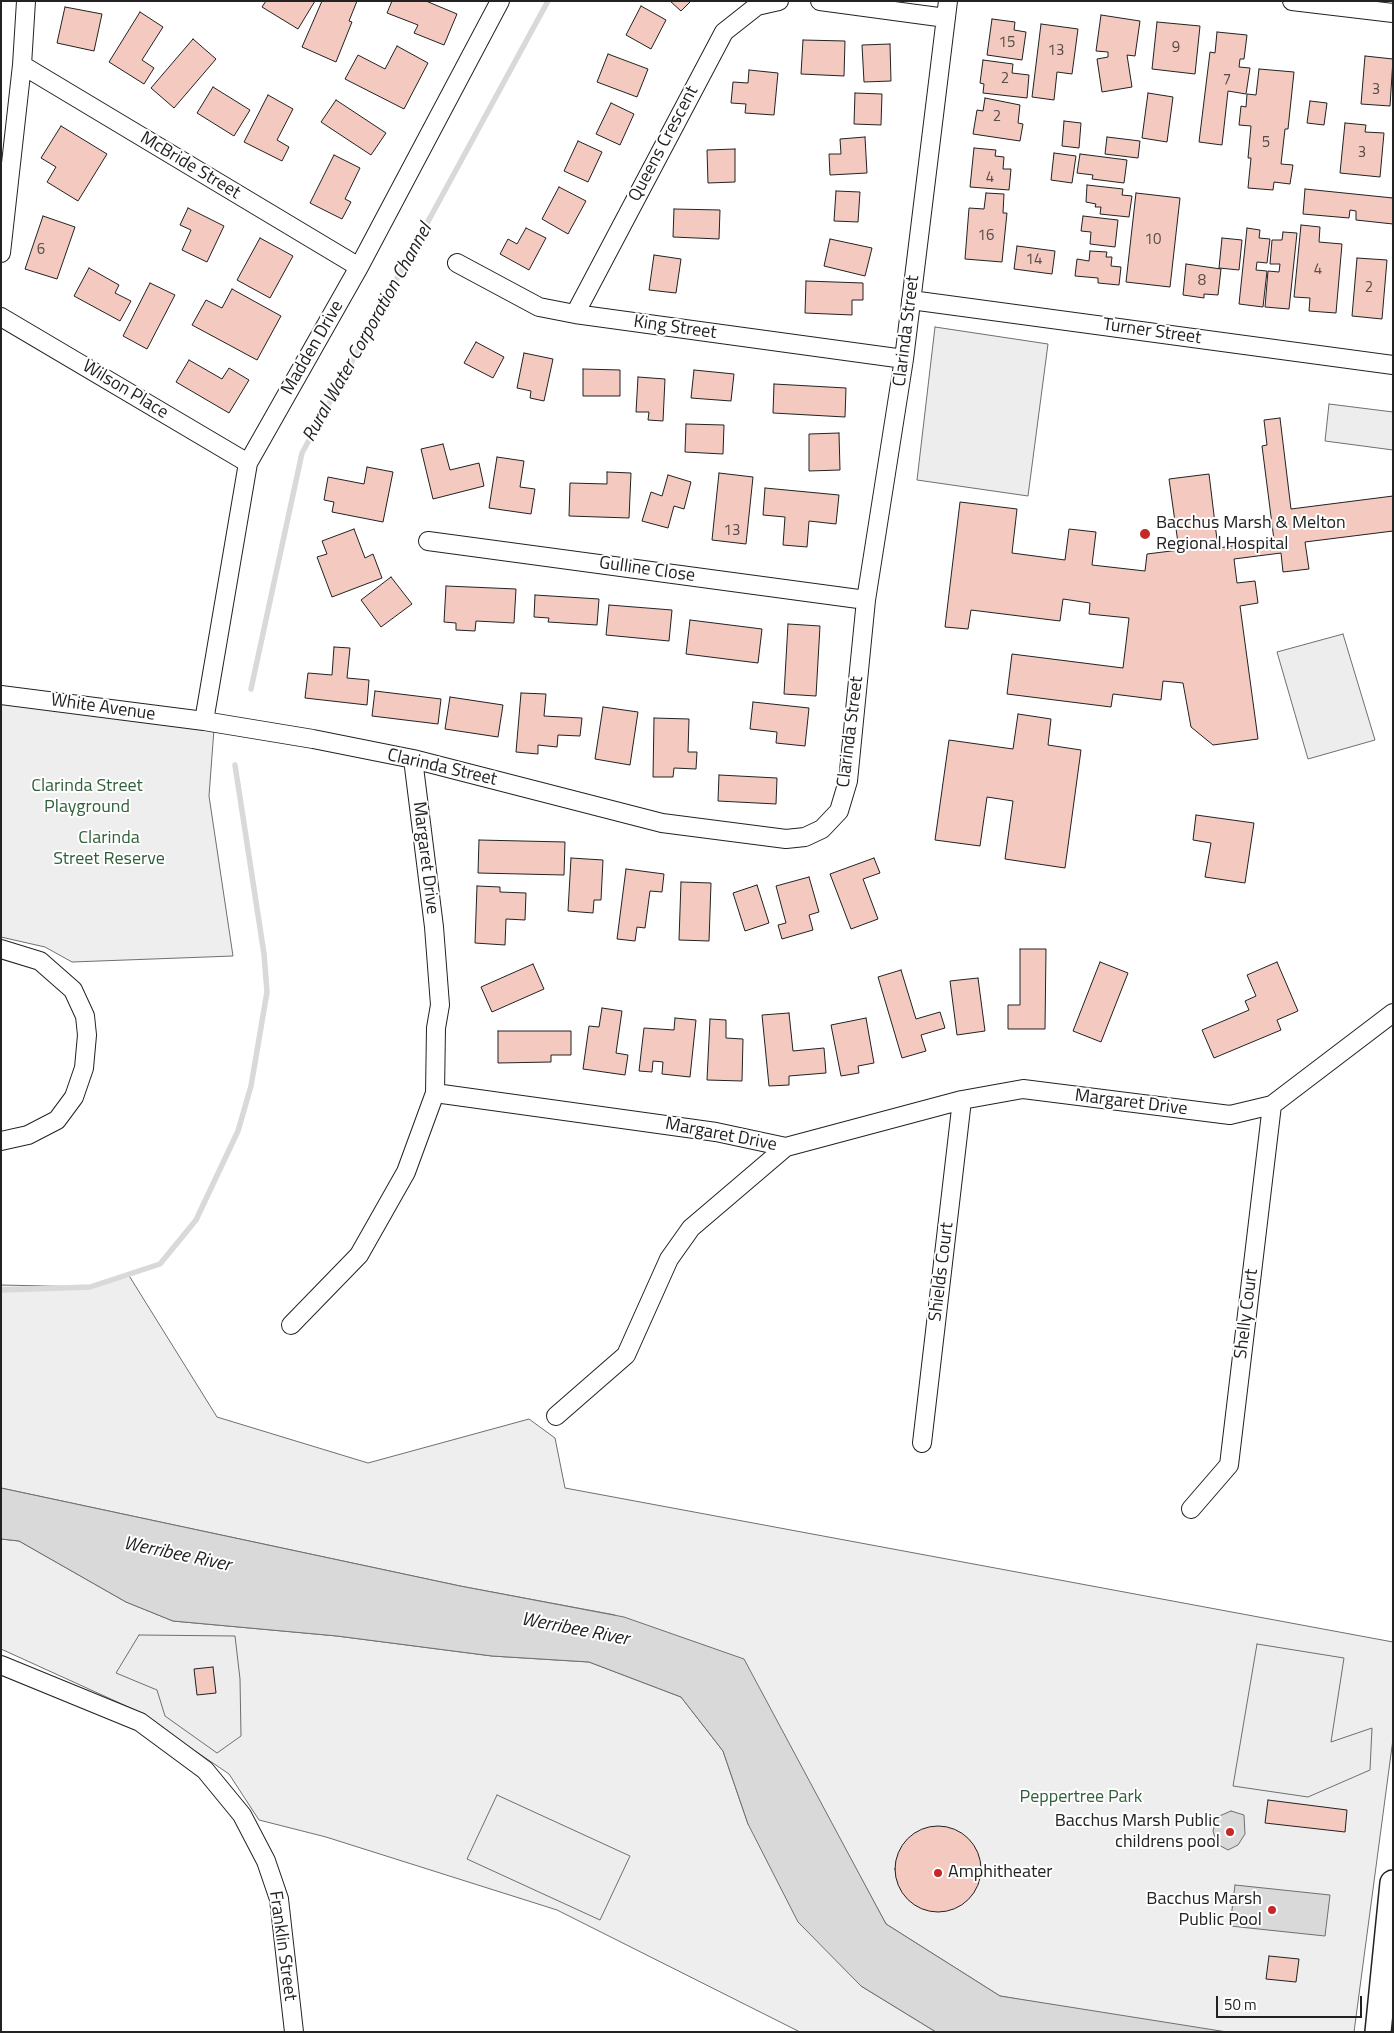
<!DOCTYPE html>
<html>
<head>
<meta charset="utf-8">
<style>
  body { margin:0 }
  #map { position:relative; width:1394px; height:2033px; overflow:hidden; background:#fff; font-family:"Titillium Web",sans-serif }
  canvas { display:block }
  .frame { position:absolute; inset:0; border:2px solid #222; pointer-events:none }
  .scale { position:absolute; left:1216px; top:1996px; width:146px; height:22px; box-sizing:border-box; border:2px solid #222; border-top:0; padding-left:6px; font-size:15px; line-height:18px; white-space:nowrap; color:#222; -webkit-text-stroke:4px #fff; paint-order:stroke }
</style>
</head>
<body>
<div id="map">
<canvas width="1394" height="2033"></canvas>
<div class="frame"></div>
<div class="scale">50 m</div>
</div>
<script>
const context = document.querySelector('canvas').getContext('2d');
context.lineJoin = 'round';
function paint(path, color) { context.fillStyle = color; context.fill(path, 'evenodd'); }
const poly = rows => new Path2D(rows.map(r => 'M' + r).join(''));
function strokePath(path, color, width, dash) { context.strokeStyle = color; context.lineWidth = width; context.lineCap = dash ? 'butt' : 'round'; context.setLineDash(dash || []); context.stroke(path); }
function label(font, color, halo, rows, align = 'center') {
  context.font = font + ' "Titillium Web",sans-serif'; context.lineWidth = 4; context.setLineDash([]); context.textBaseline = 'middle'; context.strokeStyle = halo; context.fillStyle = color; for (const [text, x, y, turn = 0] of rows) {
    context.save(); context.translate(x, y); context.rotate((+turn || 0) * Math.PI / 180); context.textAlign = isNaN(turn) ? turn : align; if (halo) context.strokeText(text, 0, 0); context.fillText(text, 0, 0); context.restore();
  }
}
const green = poly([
  [1,702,214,729,209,796,233,956,72,962,45,947,1,937,1,702],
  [128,1274,217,1417,368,1463,529,1419,555,1438,565,1488,1393,1642,1393,1739,1354,2032,1208,2032,1000,1996,886,1924,820,1803,615,1615,460,1586,1,1488,1,1285,90,1287,128,1274],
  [1,1539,19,1541,126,1602,173,1621,337,1636,492,1656,589,1662,681,1697,723,1751,748,1824,861,1986,936,2032,800,2032,557,1910,326,1837,259,1820,229,1774,135,1710,1,1649,1,1539]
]);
const parking = poly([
  [935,327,1048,344,1028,496,917,480,935,327],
  [1329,404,1393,412,1393,450,1325,441,1329,404],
  [1343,634,1375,740,1308,759,1277,652,1343,634],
  [139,1635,235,1636,240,1679,241,1736,217,1753,165,1716,157,1690,116,1673,139,1635],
  [1257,1644,1344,1658,1331,1742,1372,1728,1370,1770,1308,1797,1233,1786,1257,1644],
  [497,1795,630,1856,600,1920,467,1859,497,1795]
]);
const water = poly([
  [1,1488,460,1586,624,1617,744,1659,886,1924,1000,1996,1227,2032,936,2032,861,1986,798,1922,748,1824,723,1751,681,1697,589,1662,492,1656,337,1636,173,1621,126,1602,19,1541,1,1539,1,1488],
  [1231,1811,1244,1815,1245,1834,1238,1845,1228,1850,1217,1844,1213,1831,1217,1817,1231,1811],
  [1235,1885,1330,1895,1325,1936,1230,1926,1235,1885]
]);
const stream = poly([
  [251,689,302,453,548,1],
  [1,1290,90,1287,160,1264,196,1220,238,1131,251,1086,267,992,264,954,235,765]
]);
const building = poly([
  [266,1,315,1,298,29,262,7,266,1],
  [322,1,357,1,349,21,352,22,336,62,302,47,322,1],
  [392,1,426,1,457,14,444,45,414,33,418,25,387,13,392,1],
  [670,1,691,1,681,11,670,1],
  [641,6,666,20,651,49,626,35,641,6],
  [65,7,102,14,94,51,57,43,65,7],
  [140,12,163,27,142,60,154,68,144,84,109,62,140,12],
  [1101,15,1140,21,1135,56,1127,55,1132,87,1102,92,1097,59,1108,57,1108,52,1096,51,1101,15],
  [992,19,1015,22,1014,30,1026,32,1022,60,987,55,992,19],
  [1157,22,1200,26,1195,74,1152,69,1157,22],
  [1041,24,1078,29,1072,74,1057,72,1054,100,1032,97,1041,24],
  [1217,32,1247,35,1244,59,1240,59,1239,67,1250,68,1246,94,1228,91,1222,145,1199,142,1210,52,1215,53,1217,32],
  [193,39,216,59,174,108,151,88,193,39],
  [803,40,845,41,844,76,801,74,803,40],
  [890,44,891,81,864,82,862,45,890,44],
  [397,46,428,63,404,109,345,79,358,55,385,69,397,46],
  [608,54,648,69,637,97,597,82,608,54],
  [1365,56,1393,59,1390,106,1361,104,1365,56],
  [983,60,1013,64,1012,73,1029,75,1027,98,983,93,984,84,980,83,983,60],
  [1259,69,1294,72,1288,129,1285,129,1281,164,1293,165,1290,184,1274,182,1273,190,1248,188,1251,158,1248,158,1251,126,1239,125,1241,106,1246,107,1247,94,1256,95,1259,69],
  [749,70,778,73,774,115,745,113,746,104,731,103,733,82,748,83,749,70],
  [213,87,250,110,234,136,197,113,213,87],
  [855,93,882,94,881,125,854,124,855,93],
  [1148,93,1173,97,1167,142,1142,138,1148,93],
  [268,95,293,109,277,140,289,147,282,161,244,142,268,95],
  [985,98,1020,105,1018,123,1023,124,1020,141,973,134,977,110,983,111,985,98],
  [336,100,386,133,371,155,321,122,336,100],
  [1310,101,1327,103,1324,125,1307,123,1310,101],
  [611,103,634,114,620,145,596,134,611,103],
  [1064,121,1081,123,1079,148,1062,146,1064,121],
  [1345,123,1366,125,1365,132,1384,133,1380,177,1340,173,1345,123],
  [61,126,107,154,78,201,47,182,56,167,41,158,61,126],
  [865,137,867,173,830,175,829,154,841,154,840,139,865,137],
  [1107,137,1140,141,1138,158,1105,154,1107,137],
  [578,141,602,152,588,182,564,171,578,141],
  [974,148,996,150,995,156,1004,157,1003,169,1011,169,1009,190,970,187,974,148],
  [735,149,735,182,708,183,707,150,735,149],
  [1054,153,1076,156,1072,183,1051,180,1054,153],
  [1080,154,1127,160,1124,183,1092,179,1093,175,1077,173,1080,154],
  [334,155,360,168,345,199,351,202,342,219,310,203,334,155],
  [1087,185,1123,189,1122,195,1132,196,1129,217,1100,214,1101,207,1095,207,1096,204,1086,202,1087,185],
  [559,187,586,201,568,234,542,219,559,187],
  [1305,189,1393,198,1393,224,1356,220,1356,211,1350,210,1349,218,1303,214,1305,189],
  [836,191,860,192,858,222,834,221,836,191],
  [986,193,1004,194,1003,213,1007,213,1002,262,965,259,969,208,984,209,986,193],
  [1136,193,1180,198,1170,287,1126,282,1136,193],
  [188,208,224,226,207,262,182,250,191,230,180,225,188,208],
  [674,209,720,210,719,239,673,237,674,209],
  [43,216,75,227,57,279,25,269,43,216],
  [1083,216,1118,220,1115,247,1090,244,1091,232,1081,231,1083,216],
  [1301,225,1320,227,1319,242,1342,244,1336,313,1309,311,1310,298,1294,297,1301,225],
  [526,228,546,238,529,270,500,254,508,239,517,244,526,228],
  [1247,228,1260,230,1259,238,1270,239,1267,263,1257,262,1256,270,1267,271,1263,307,1239,304,1247,228],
  [1283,232,1297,233,1289,309,1265,307,1268,271,1279,272,1280,264,1270,264,1272,240,1282,240,1283,232],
  [260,238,293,256,270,298,237,280,260,238],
  [1222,238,1242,240,1239,270,1219,268,1222,238],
  [830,239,872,248,865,276,824,266,830,239],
  [1017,246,1055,251,1052,274,1014,269,1017,246],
  [1090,251,1107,252,1106,257,1112,257,1111,266,1121,267,1119,285,1098,283,1098,278,1075,276,1077,259,1089,261,1090,251],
  [654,255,681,259,676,293,649,290,654,255],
  [1357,258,1387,260,1382,319,1352,316,1357,258],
  [1186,264,1221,269,1218,295,1204,294,1204,298,1183,295,1186,264],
  [89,268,119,285,115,293,131,301,120,321,74,296,89,268],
  [806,281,863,283,863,300,852,300,852,315,805,313,806,281],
  [150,283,175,295,147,349,123,336,150,283],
  [232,289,281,316,257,360,192,325,206,300,222,308,232,289],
  [476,342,504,357,493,378,464,363,476,342],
  [524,353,553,359,544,401,530,398,531,391,517,388,524,353],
  [189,360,222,379,229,368,249,380,229,413,176,382,189,360],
  [583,369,620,370,620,396,583,396,583,369],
  [694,370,734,374,731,401,691,398,694,370],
  [638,377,665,379,663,421,648,420,649,412,636,412,638,377],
  [774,384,846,388,845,417,773,413,774,384],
  [1280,418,1291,509,1393,496,1393,531,1305,542,1309,569,1283,572,1281,553,1234,559,1237,583,1255,581,1258,603,1240,606,1258,739,1213,745,1191,727,1183,683,1163,681,1161,700,1113,694,1111,707,1007,694,1012,654,1123,668,1129,618,1089,614,1090,603,1063,599,1060,621,971,610,968,629,945,627,960,502,1017,509,1012,553,1065,560,1069,529,1096,532,1092,565,1145,571,1147,554,1179,550,1169,479,1209,474,1218,548,1274,540,1262,446,1267,445,1264,420,1280,418],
  [686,424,724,425,723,454,685,452,686,424],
  [839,433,840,470,809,471,809,434,839,433],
  [443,444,450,470,479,463,484,486,433,499,421,449,443,444],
  [497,457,524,461,520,487,535,489,531,514,489,508,497,457],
  [367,467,393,472,383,522,332,512,334,502,324,500,328,477,364,484,367,467],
  [607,472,631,473,629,518,569,516,570,483,607,484,607,472],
  [719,473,753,477,746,544,712,540,719,473],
  [668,475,691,482,684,509,674,506,668,528,642,521,651,492,662,496,668,475],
  [765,488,839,495,836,524,809,521,807,547,783,545,785,517,763,515,765,488],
  [354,529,365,558,373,554,382,578,332,597,317,557,327,554,322,541,354,529],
  [391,577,412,604,381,627,361,600,391,577],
  [446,586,516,589,514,623,476,621,475,631,456,630,456,623,444,622,446,586],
  [535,595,599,599,597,625,548,622,549,618,534,617,535,595],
  [609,605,672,610,669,641,606,635,609,605],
  [690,620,762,629,758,663,686,654,690,620],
  [788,624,820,626,816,696,784,694,788,624],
  [334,647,350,648,347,678,369,680,367,705,305,698,308,673,332,675,334,647],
  [375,691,441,699,438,724,372,716,375,691],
  [521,693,546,694,544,716,582,718,580,736,558,735,557,747,538,745,538,754,516,752,521,693],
  [450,697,503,705,498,737,445,729,450,697],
  [753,702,809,708,805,746,776,743,777,732,750,729,753,702],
  [603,707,638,712,630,765,595,759,603,707],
  [1018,714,1051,719,1048,745,1081,750,1065,868,1005,859,1013,801,987,797,980,846,935,840,949,740,1013,749,1018,714],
  [654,718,689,719,688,752,697,752,696,769,674,768,673,777,653,777,654,718],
  [719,775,777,778,776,804,718,801,719,775],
  [1196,815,1254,823,1245,883,1205,877,1211,843,1193,840,1196,815],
  [479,840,565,842,564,875,478,873,479,840],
  [571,858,603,860,601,900,594,900,593,913,568,911,571,858],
  [874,858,880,873,863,879,878,919,851,929,830,874,874,858],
  [626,869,664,874,662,892,650,891,645,928,637,927,635,941,617,939,626,869],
  [809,877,819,912,809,915,813,930,782,939,778,925,786,923,776,886,809,877],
  [681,882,711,883,709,941,679,940,681,882],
  [757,885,769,923,745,931,733,893,757,885],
  [477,886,500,887,500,892,526,893,525,920,506,919,505,945,475,943,477,886],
  [1020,949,1046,949,1045,1029,1008,1029,1008,1005,1020,1005,1020,949],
  [1100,962,1128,973,1101,1042,1073,1031,1100,962],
  [1277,962,1298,1011,1277,1020,1281,1030,1214,1058,1202,1030,1249,1010,1245,1001,1256,996,1247,975,1277,962],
  [533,964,544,989,492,1012,481,987,533,964],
  [901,970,916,1019,940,1012,945,1028,921,1035,926,1051,902,1058,878,977,901,970],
  [978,978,985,1031,957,1035,950,981,978,978],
  [602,1008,622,1011,616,1053,628,1055,625,1075,583,1069,589,1026,599,1027,602,1008],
  [789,1013,793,1051,824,1048,826,1073,789,1076,789,1085,769,1086,762,1015,789,1013],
  [675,1018,696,1020,690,1077,662,1074,663,1062,653,1061,652,1072,639,1071,644,1028,674,1030,675,1018],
  [866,1018,874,1063,858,1066,859,1073,841,1076,831,1025,866,1018],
  [710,1019,726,1020,726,1038,743,1039,742,1081,707,1080,710,1019],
  [498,1031,571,1031,571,1055,551,1055,551,1062,498,1063,498,1031],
  [213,1667,216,1693,197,1695,194,1669,213,1667],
  [1268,1800,1347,1810,1345,1832,1265,1823,1268,1800],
  '895 1869a43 43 0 1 1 86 0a43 43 0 1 1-86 0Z',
  [1269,1956,1299,1959,1296,1982,1266,1979,1269,1956]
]);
const street = poly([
  [820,1,946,18],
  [1292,1,1393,13],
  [22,65,359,267],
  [1,253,22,65,26,1],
  [457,263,539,307,575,314,904,359],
  [911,300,1393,365],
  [575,314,724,32,757,6,779,1],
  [1,317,248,463],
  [428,541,866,600],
  [1,695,204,721,313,739,413,759,662,823,786,839,805,837,822,829,839,811,848,781,866,600,904,359,948,1],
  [204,721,248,463,359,267,500,1],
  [413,759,434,927,440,1005,436,1028,435,1093,716,1132,786,1147,962,1100,1023,1089,1230,1115,1272,1105,1393,1013],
  [1,949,40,961,73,990,85,1016,87,1035,84,1068,74,1097,57,1120,28,1135,1,1141],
  [291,1325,359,1255,406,1172,435,1093],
  [556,1416,626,1355,669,1259,691,1228,786,1147],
  [922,1443,962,1100],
  [1191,1509,1229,1465,1272,1105],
  [1,1665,140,1722,205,1770,242,1815,266,1861,279,1899,294,2032]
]);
const secondary = poly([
  [1378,2032,1393,1883]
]);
const markers = [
  [1145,534,6,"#c62828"],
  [1230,1832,5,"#c62828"],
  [938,1873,5,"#c62828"],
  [1272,1910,5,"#c62828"]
];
const numberNames = [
  ["15",1007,43],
  ["9",1176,48],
  ["13",1056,51],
  ["2",1005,79],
  ["7",1227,80],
  ["3",1376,90],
  ["2",997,117],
  ["5",1266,143],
  ["3",1362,153],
  ["4",990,178],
  ["16",986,236],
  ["10",1153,240],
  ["6",41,250],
  ["14",1034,260],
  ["4",1318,270],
  ["8",1202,281],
  ["2",1369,288],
  ["13",732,531]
];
const streetNames = [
  ["Queens Crescent",664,144,-62],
  ["McBride Street",190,166,31],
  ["King Street",675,328,8],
  ["Clarinda Street",907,331,-83],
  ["Turner Street",1152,332,8],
  ["Madden Drive",313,348,-60],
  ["Wilson Place",125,390,31],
  ["Gulline Close",647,570,8],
  ["White Avenue",103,708,8],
  ["Clarinda Street",851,732,-83],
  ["Clarinda Street",442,768,13],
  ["Margaret Drive",425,858,83],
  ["Margaret Drive",1131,1103,7],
  ["Margaret Drive",721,1135,11],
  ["Shields Court",942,1272,-83],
  ["Shelly Court",1247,1314,-83],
  ["Franklin Street",282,1946,82]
];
const poiNames = [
  ["Bacchus Marsh & Melton",1156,524],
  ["Regional Hospital",1156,545],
  ["Bacchus Marsh Public",1220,1822,"right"],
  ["childrens pool",1220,1843,"right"],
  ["Amphitheater",948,1873],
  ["Bacchus Marsh",1262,1900,"right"],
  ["Public Pool",1262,1921,"right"]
];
const parkNames = [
  ["Clarinda Street",87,787],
  ["Playground",87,808],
  ["Clarinda",109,839],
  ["Street Reserve",109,860],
  ["Peppertree Park",1081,1798]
];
const waterNames = [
  ["Rural Water Corporation Channel",368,333,-61],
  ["Werribee River",177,1555,12],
  ["Werribee River",575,1630,11]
];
paint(green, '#eee');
strokePath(green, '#6f6f6f', 1);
paint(parking, '#ededed');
strokePath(parking, '#6f6f6f', 1);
paint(water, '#d9d9d9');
strokePath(water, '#6f6f6f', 1);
strokePath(stream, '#d9d9d9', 5.5);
paint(building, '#f3c9c0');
strokePath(building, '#222', 1);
strokePath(street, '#222', 20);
strokePath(secondary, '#222', 28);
strokePath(street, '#fff', 18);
strokePath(secondary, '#fff', 25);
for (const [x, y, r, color] of markers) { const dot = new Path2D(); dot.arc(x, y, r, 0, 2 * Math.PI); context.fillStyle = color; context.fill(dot); strokePath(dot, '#fff', 2); }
label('15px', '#564c4a', null, numberNames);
label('18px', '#222', '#fff', streetNames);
label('18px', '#222', '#fff', poiNames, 'left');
label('18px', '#2f5e38', '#fff', parkNames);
label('italic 19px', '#222', '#fff', waterNames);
</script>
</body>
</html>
